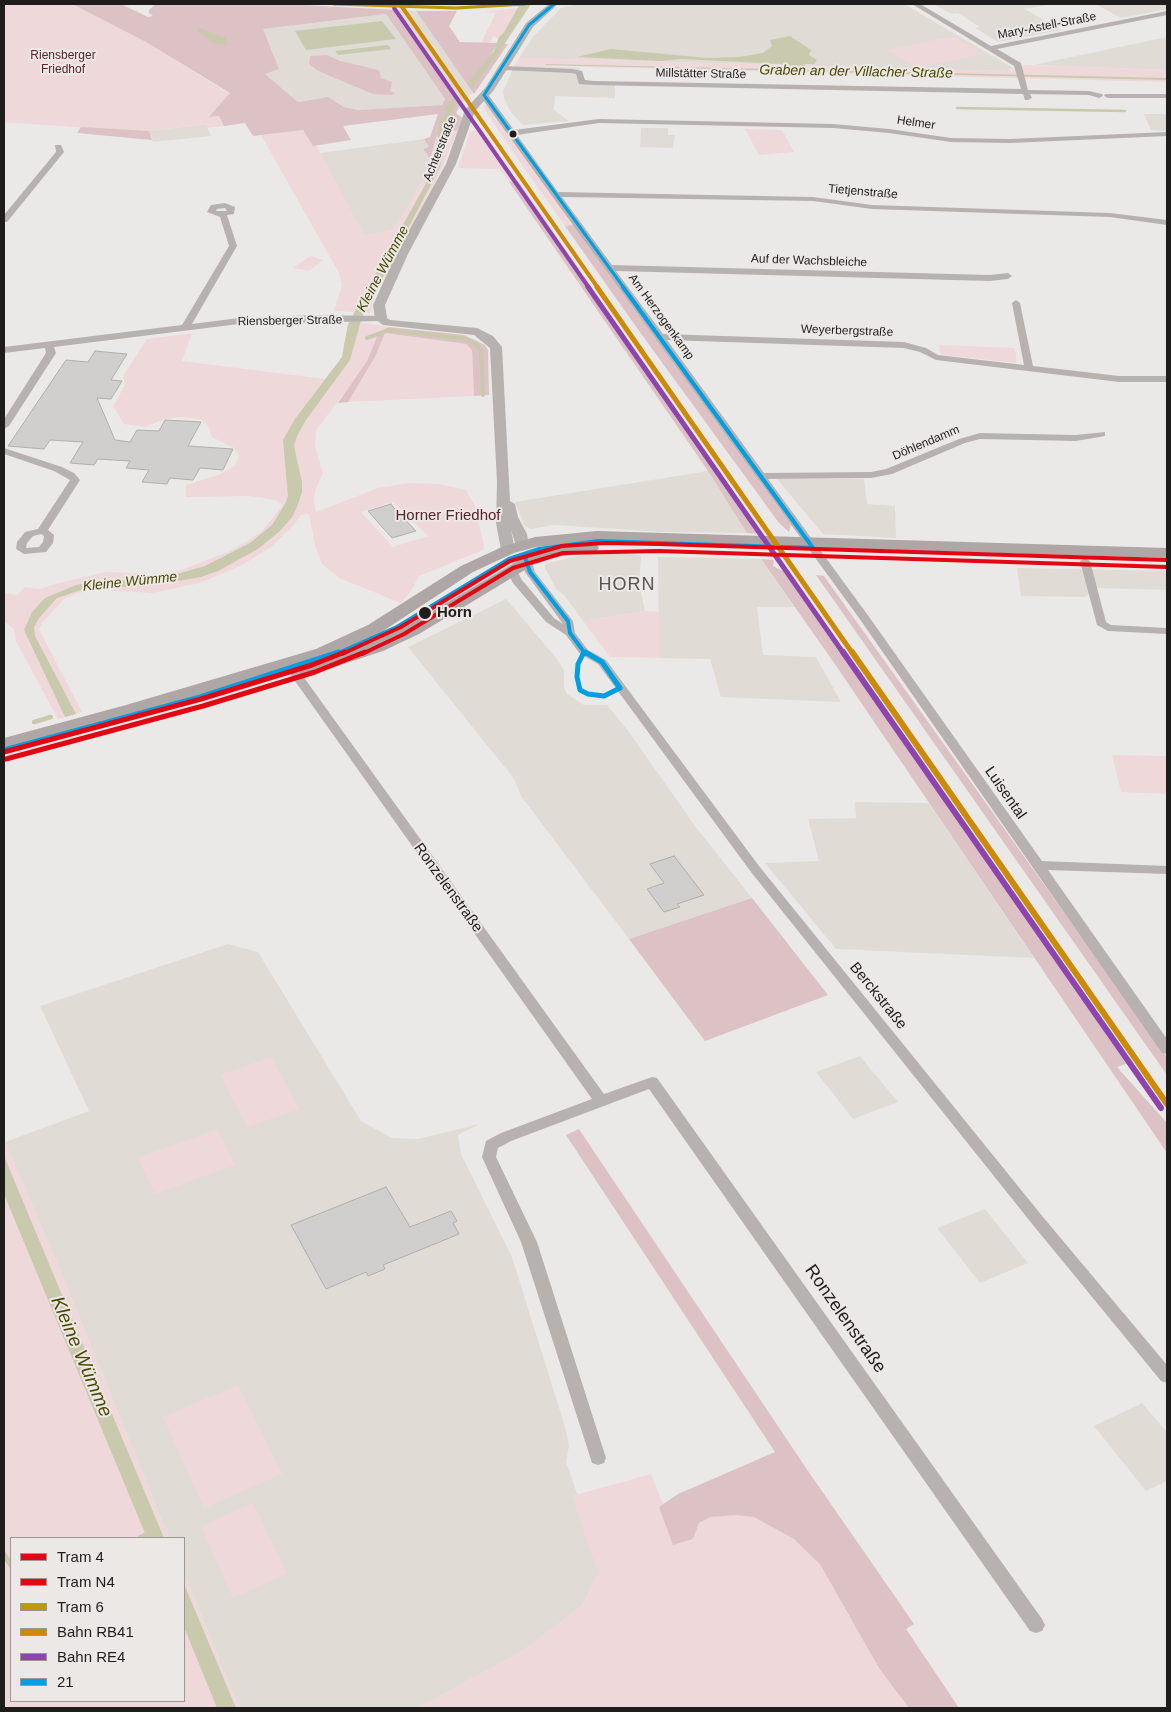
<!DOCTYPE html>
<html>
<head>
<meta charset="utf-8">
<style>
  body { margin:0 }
  #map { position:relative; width:1171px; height:1712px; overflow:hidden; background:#ebe9e7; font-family:Arial,sans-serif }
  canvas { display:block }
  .frame { position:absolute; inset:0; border:5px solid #1e1d1c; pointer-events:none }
  .legend { position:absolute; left:10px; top:1537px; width:175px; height:165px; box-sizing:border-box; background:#ece8e6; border:1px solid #9a9795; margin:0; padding:6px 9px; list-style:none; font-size:15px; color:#1e1d1c }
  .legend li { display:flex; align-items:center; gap:10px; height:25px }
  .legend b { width:25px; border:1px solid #9a9795 }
</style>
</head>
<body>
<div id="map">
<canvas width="1171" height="1712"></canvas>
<div class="frame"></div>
<ul class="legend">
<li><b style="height:6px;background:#e30613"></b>Tram 4</li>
<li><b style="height:6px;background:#e30613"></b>Tram N4</li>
<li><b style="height:6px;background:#bc9808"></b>Tram 6</li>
<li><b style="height:6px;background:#cc8b06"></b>Bahn RB41</li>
<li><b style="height:6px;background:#8e44ad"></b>Bahn RE4</li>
<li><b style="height:6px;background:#009fe3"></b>21</li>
</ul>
</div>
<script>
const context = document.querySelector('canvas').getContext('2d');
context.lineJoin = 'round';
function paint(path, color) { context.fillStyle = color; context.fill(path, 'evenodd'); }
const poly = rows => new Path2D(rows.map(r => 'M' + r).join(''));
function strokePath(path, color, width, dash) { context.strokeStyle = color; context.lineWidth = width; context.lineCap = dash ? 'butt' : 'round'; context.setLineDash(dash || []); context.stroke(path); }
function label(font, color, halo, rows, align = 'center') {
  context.font = font + ' Arial,sans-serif'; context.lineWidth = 4; context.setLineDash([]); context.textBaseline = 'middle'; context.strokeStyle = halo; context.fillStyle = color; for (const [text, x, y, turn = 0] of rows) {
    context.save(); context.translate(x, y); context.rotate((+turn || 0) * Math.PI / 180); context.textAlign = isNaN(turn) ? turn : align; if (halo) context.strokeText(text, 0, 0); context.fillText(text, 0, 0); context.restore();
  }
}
const built = poly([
  [316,4,429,5,517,4,515,6,457,10],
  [577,4,904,4,1013,68,1008,71,519,58,533,37,561,8],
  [933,4,1051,4,1025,9,1061,30,998,42,975,28,980,27,958,13,952,14],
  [1095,4,1167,4,1167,9,1121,18],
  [397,10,416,11,473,92,462,103],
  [386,14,445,99,442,105,358,110,344,107,328,97,298,102,265,74,278,69,262,29],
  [1167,37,1167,70,1033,65],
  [515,65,580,68,579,82,615,83,615,98,555,96,554,110,569,121,523,125,510,111,504,98,503,91],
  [1144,114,1167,114,1167,131,1151,130],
  [206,124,211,136,153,142,149,131],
  [641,128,668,128,668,135,675,135,673,148,640,147],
  [424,139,430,148,423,149,430,159,420,186,407,209,393,230,364,236,320,153],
  [708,471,747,533,662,532,554,525,531,529,525,526,515,502],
  [777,479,864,479,867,504,895,506,896,538,823,534],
  [605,553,634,554,641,556,639,583,645,611,583,621,565,596,556,589,545,568,545,564,577,556],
  [658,557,761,559,794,607,757,607,763,655,816,657,841,702,721,697,710,659,659,658],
  [1017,568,1167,571,1167,590,1097,588,1085,597,1021,596],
  [506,599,558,660,564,671,564,687,567,694,584,705,607,705,629,732,695,826,752,898,629,939,521,796,514,779,507,770,408,647],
  [855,802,929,803,1034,958,836,949,765,863,819,861,808,819,856,818],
  [228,944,258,952,361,1121,392,1138,418,1139,479,1124,458,1135,461,1154,512,1257,566,1430,569,1446,566,1462,602,1565,582,1606,521,1652,418,1708,239,1708,184,1573,184,1538,169,1538,62,1275,5,1142,89,1111,40,1006],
  [860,1056,898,1102,853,1119,816,1072],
  [985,1209,1028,1263,980,1283,937,1228],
  [1142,1403,1167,1432,1167,1481,1146,1491,1094,1426]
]);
const green = poly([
  [4,4,72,4,146,42,230,94,210,117,219,116,224,126,207,128,205,124,149,131,128,131,4,122],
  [518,8,504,32,501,34,500,39,493,36,489,44,481,43,496,13,483,12],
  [953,36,983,54,917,68,887,50],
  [519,58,1008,71,1023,69,1023,66,1026,65,1167,70,1167,82,515,65],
  [488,104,574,225,565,226,510,148,512,147,507,143,492,121,483,106],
  [481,128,518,181,509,182,500,169,458,168,470,132],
  [745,129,782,130,794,152,759,155],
  [303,130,313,146,316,145,364,235,393,230,420,186,437,135,458,130,432,191,408,232,373,300,371,313,334,311,342,285,339,273,261,135],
  [310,256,323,260,309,271,293,268],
  [367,323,389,327,379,332,367,361,351,385,316,430,315,446,323,473,315,491,314,502,316,512,378,488,409,483,439,484,466,490,475,506,484,546,483,550,419,576,411,591,401,603,339,578,322,564,315,545,309,514,301,515,293,526,271,547,242,565,200,583,152,593,91,589,65,598,42,623,39,629,82,712,58,719,16,641,14,629,4,621,4,593,18,595,24,587,40,589,59,583,106,572,136,573,141,578,181,570,228,552,248,541,263,530,283,505,275,500,249,496,186,497,186,485,221,474,236,465,239,455,234,448,212,437,208,425,200,419,179,417,165,419,144,427,124,424,113,406,125,385,123,376,147,339,192,333,182,361,325,379,342,357,348,324],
  [393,502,428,536,393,547,361,512],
  [385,333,466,344,472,349,474,396,348,402,375,357],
  [939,345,1015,348,1017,363,944,355,940,352],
  [645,611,659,612,659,658,610,657,583,621],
  [1112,755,1167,756,1167,794,1121,792],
  [271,1057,299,1109,247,1127,220,1075],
  [217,1129,235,1165,155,1194,138,1158],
  [4,1139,62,1275,169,1538,11,1538,11,1701,184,1701,184,1573,239,1708,4,1708],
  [238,1385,282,1474,204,1508,163,1417],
  [808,1471,914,1624,906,1629,959,1708,418,1708,521,1652,582,1606,598,1573,572,1496,651,1474,674,1531],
  [253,1503,287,1573,233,1598,201,1526]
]);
const forest = poly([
  [72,4,121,4,148,17,153,16,149,13,149,10,156,4,285,4,397,10,462,103,456,113,462,118,458,130,437,135,430,159,423,149,429,147,424,139,430,137,438,114,343,126,351,140,313,146,303,130,253,136,245,123,224,126,219,116,209,117,230,93,146,42],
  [386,14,445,99,442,105,358,110,344,107,328,97,298,102,265,74,279,69,263,29],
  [416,11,457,11,449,26,460,42,498,43,484,66,469,82,472,87,504,44,508,44,474,94],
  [327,55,340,61,379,70,381,78,392,82,390,91,395,93,392,95,373,94,318,71,309,64,310,56],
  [81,127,149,131,152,140,77,133],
  [518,181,749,514,752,526,762,534,747,533,708,471,509,182],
  [574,225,791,525,789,532,779,523,642,335,565,226],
  [389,327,464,335,485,345,488,350,489,395,474,396,472,350,466,344,385,333,375,357,348,402,338,403,367,361,379,332],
  [761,559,774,560,773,566,787,573,1056,960,1126,1064,1117,1067,1167,1123,1167,1153,830,657],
  [816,575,824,576,1167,1057,1167,1075],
  [752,898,828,995,705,1041,629,939],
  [579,1129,808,1471,914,1624,906,1629,959,1708,909,1708,879,1668,820,1564,794,1539,754,1517,736,1515,710,1517,699,1523,693,1539,673,1545,659,1507,678,1494,775,1452,566,1135]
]);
const water = poly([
  [520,4,531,4,493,61,472,88,468,82,494,51,499,37,504,32],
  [382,21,396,39,306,50,295,31],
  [199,28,226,38,228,45,215,44,198,31],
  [790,36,811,50,809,55,817,60,814,64,805,64,805,66,784,66,782,64,682,59,660,61,577,57,611,49,707,58,739,57,763,53,772,46,770,40],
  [388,45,391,49,338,55,335,51],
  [546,64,1167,78,1167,80,545,65],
  [456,97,458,101,451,113,440,167,362,317,350,360,306,420,297,436,294,446,302,482,302,492,297,507,292,517,280,531,258,549,218,571,201,577,149,586,87,588,57,598,39,618,34,627,35,636,76,714,65,717,24,630,32,612,45,598,76,585,105,580,142,580,170,576,205,566,250,543,272,525,285,504,288,496,283,440,295,419,342,357,348,324,429,178,434,161,440,119,444,118,446,112,445,108,449,102],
  [4,1156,75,1326,164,1538,147,1538,4,1194],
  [184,1584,236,1708,217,1708,184,1627]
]);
const streamFar3 = poly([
  [957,108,1125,111]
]);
const streamFar2 = poly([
  [367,338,389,330,466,339,476,344,481,350,483,395]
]);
const streamFar1 = poly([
  [34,722,51,717]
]);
const stream = poly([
  [140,1538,150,1533],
  [4,1555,11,1565]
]);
const building = poly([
  [95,351,127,354,111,380,122,381,111,399,97,398,115,440,130,442,137,430,159,431,165,420,201,422,188,446,233,449,223,470,200,468,193,480,170,478,167,484,142,482,149,470,126,468,130,461,98,459,94,465,70,463,83,442,50,440,44,449,8,446,66,360,88,362,95,351],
  [391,504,394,508,416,531,392,538,368,511,391,504],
  [674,856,704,895,677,904,680,907,664,912,647,889,664,883,650,864,674,856],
  [386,1187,410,1227,451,1211,457,1221,453,1223,459,1234,383,1265,385,1269,368,1276,366,1272,326,1289,291,1225,386,1187]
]);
const minor = poly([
  [912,4,920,4,991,46,1167,11,1167,15,997,49,1021,63,1028,90,1089,91,1102,94,1103,96,1099,98,1089,95,1030,94,1032,98,1028,100,1025,100,1023,94,594,85,579,84,576,74,572,73,502,70,498,68,502,66,572,69,582,71,585,80,594,81,1021,89,1014,66,912,4],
  [481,93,487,93,514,130,599,119,833,124,889,129,951,138,1010,139,1167,132,1167,136,1010,143,951,142,889,133,833,128,599,123,517,135,558,192,813,197,872,205,1110,213,1167,220,1167,225,1110,217,872,209,813,201,562,197,612,265,990,275,1008,273,1012,276,1008,279,990,281,616,271,663,334,904,342,926,348,938,355,1024,365,1012,303,1016,300,1020,303,1033,366,1119,376,1167,376,1167,382,1119,382,936,360,920,352,904,348,667,340,764,473,871,472,886,469,959,439,980,433,1076,435,1105,432,1105,436,1076,441,980,439,965,443,892,474,871,478,768,479,867,614,1042,861,1167,866,1167,874,1048,870,1167,1039,1167,1054,1162,1053,859,618,552,196,481,97,481,93],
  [1105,94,1167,94,1167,98,1108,98,1104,96,1105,94],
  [55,145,61,145,64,152,7,222,4,222,4,215,56,152,55,145],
  [225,203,235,207,234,214,227,215,237,246,192,324,239,318,316,315,381,316,385,319,384,321,239,324,54,347,56,353,9,426,4,429,4,419,46,353,45,348,4,353,4,347,182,325,229,246,220,217,207,212,211,205,225,203],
  [225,208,227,211,216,211,217,209,225,208],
  [4,448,62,467,74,473,80,480,48,530,54,535,53,543,46,552,24,554,16,549,17,542,25,532,38,529,70,480,54,471,4,454,4,448],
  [41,534,44,536,43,542,39,547,26,548,27,543,33,536,41,534],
  [1085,558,1090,561,1106,622,1111,625,1167,628,1167,634,1108,631,1097,625,1080,561,1085,558],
  [527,559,531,560,535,572,573,621,575,633,588,650,606,660,759,866,1043,1217,1167,1365,1167,1383,1161,1381,1033,1225,751,872,598,664,580,654,566,635,546,622,513,583,507,571,512,568,516,569,522,580,554,618,563,624,525,572,522,562,527,559],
  [296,671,300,672,604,1094,652,1077,657,1078,1042,1619,1045,1625,1042,1631,1036,1633,1030,1631,649,1089,511,1141,498,1148,496,1157,537,1242,606,1458,604,1463,598,1465,592,1463,521,1242,482,1157,486,1141,501,1133,592,1099,290,674,296,671]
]);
const tertiary = poly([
  [549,4,558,4,533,27,494,90,475,111,456,164,408,254,385,305,387,318,390,320,477,328,493,336,502,347,510,501,515,504,518,517,527,534,529,546,527,549,517,549,511,530,515,550,508,554,501,550,496,523,497,482,490,348,474,335,383,325,375,319,373,305,396,254,446,164,465,110,485,88,526,23,549,4]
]);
const secondary = poly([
  [597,531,1167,548,1167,558,597,541,536,547,514,553,473,572,380,633,328,657,138,713,4,748,4,738,126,705,316,649,368,625,461,566,502,547,535,537,597,531],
  [591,543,597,545,599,548,597,551,556,557,533,565,419,634,383,651,307,676,301,675,299,671,301,667,371,643,407,626,521,559,554,548,591,543]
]);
const bus1Far2 = poly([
  [484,95,624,288],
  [484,95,529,25,554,4]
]);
const bus1Far1 = poly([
  [623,287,813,548],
  [524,554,530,572,568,621,570,633,584,652],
  [336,654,397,627,509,559,539,549,598,541,813,548],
  [583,654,587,654]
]);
const bus1 = poly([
  [584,652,578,664,577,677,580,690,588,694,604,696,620,688,602,662,585,652],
  [4,750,200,697,339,652]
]);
const rail1Far2 = poly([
  [400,4,598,288]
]);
const rail1Far1 = poly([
  [597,287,853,654]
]);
const rail1 = poly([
  [852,652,1167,1104]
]);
const rail2Far2 = poly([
  [394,8,589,288]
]);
const rail2Far1 = poly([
  [588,287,844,654]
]);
const rail2 = poly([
  [843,652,1161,1108]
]);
const tram1Far1 = poly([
  [342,654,401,627,510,561,562,546,605,543,659,544,1167,560]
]);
const tram1 = poly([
  [4,752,201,699,312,665,345,652]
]);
const tram2Far1 = poly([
  [362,654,404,634,513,568,563,553,659,551,1167,567]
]);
const tram2 = poly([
  [6,759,203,706,315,672,365,652]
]);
const tram3 = poly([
  [334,4,456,8,525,4]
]);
const markers = [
  [513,134,4.5,"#1e1d1c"],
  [425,613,7,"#1e1d1c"]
];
const farStreetnames = [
  ["Mary-Astell-Straße",1047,26,-11],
  ["Millstätter Straße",701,74,1],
  ["Helmer",916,123,8],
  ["Achterstraße",440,149,-68],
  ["Tietjenstraße",863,192,5],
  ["Auf der Wachsbleiche",809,261,2],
  ["Am Herzogenkamp",661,317,54],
  ["Riensberger Straße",290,321,-1],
  ["Weyerbergstraße",847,331,2],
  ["Döhlendamm",926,443,-23]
];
const farParknames = [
  ["Riensberger",63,56],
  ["Friedhof",63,70]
];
const farWaternames = [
  ["Graben an der Villacher Straße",856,72,1],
  ["Kleine Wümme",383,269,-62],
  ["Kleine Wümme",130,582,-6]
];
const parkNames = [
  ["Horner Friedhof",448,516]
];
const stopNames = [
  ["Horn",437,613]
];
const streetNames = [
  ["Luisental",1005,793,55],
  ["Ronzelenstraße",448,888,54],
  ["Berckstraße",878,996,51]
];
const quarterNames = [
  ["HORN",627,585]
];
const nearStreetnames = [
  ["Ronzelenstraße",845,1319,55]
];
const nearWaternames = [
  ["Kleine Wümme",81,1357,67]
];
paint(built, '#e1dbd6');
paint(green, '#efd8d9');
paint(forest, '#dcc2c4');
paint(water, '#c9c9ad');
strokePath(streamFar3, '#c9c9ad', 2.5);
strokePath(streamFar2, '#c9c9ad', 4);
strokePath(streamFar1, '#c9c9ad', 4.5);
strokePath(stream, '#c9c9ad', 5.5);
paint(building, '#d0cfce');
strokePath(building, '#b0afae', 1);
paint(minor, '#b7b2b0');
paint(tertiary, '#b7b2b0');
paint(secondary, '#aea7a5');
strokePath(bus1Far2, '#009fe3', 3);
strokePath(bus1Far1, '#009fe3', 4);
strokePath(bus1, '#009fe3', 5);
strokePath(rail1Far2, '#cc8b06', 4);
strokePath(rail1Far1, '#cc8b06', 5);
strokePath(rail1, '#cc8b06', 6);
strokePath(rail2Far2, '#8e44ad', 4);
strokePath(rail2Far1, '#8e44ad', 5);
strokePath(rail2, '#8e44ad', 6);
strokePath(tram1Far1, '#e30613', 4);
strokePath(tram1, '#e30613', 5);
strokePath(tram2Far1, '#e30613', 4);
strokePath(tram2, '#e30613', 5);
strokePath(tram3, '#bc9808', 3);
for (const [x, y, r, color] of markers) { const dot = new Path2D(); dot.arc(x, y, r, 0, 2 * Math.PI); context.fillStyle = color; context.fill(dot); strokePath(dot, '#ece8e6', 2); }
label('12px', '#1e1d1c', '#ece8e6', farStreetnames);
label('12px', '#5a222c', '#ece8e6', farParknames);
label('italic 14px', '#4b4802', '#ece8e6', farWaternames);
label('15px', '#5a222c', '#ece8e6', parkNames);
label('bold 15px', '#1e1d1c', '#ece8e6', stopNames, 'left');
label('15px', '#1e1d1c', '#ece8e6', streetNames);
context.letterSpacing = '1px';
label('18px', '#585553', '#ece8e6', quarterNames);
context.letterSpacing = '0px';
label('18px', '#1e1d1c', '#ece8e6', nearStreetnames);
label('italic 19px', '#4b4802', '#ece8e6', nearWaternames);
</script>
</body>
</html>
